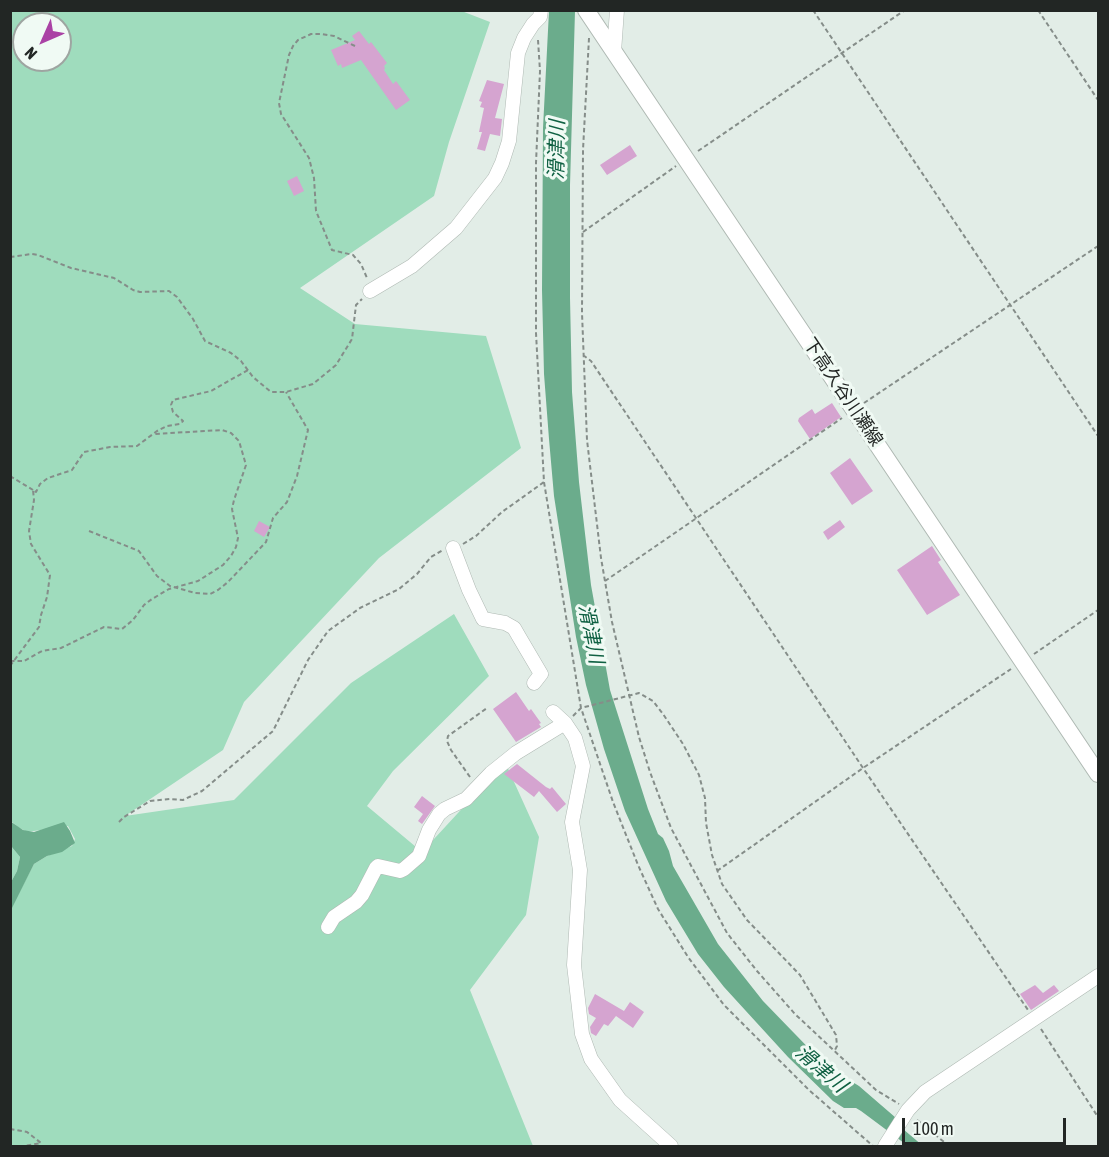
<!DOCTYPE html>
<html>
<head>
<meta charset="utf-8">
<style>
  body { margin:0 }
  #map { position:relative; width:1109px; height:1157px; overflow:hidden; background:#e2ede7; font-family:"Asap Condensed",sans-serif }
  canvas { display:block }
  .frame { position:absolute; inset:0; border:12px solid #222624; pointer-events:none }
  .north { position:absolute; left:12px; top:12px; width:60px; height:60px; box-sizing:border-box; background:#f0faf4; border:2px solid #9ea5a1; border-radius:50%; rotate:225deg; font-size:16px; font-weight:700; line-height:24px; text-align:center; color:#222624 }
  .north::after { content:''; display:block; margin:auto; width:21px; height:27px; background:#aa42a5; clip-path:polygon(50% 0,100% 100%,50% 72%,0 100%) }
  .scale { position:absolute; left:902px; top:1118px; width:164px; height:27px; box-sizing:border-box; border:3px solid #222624; border-top:0; padding-left:8px; font-size:18px; line-height:21px; white-space:nowrap; color:#222624; -webkit-text-stroke:4px #f0faf4; paint-order:stroke }
</style>
</head>
<body>
<div id="map">
<canvas width="1109" height="1157"></canvas>
<div class="frame"></div>
<div class="north">N</div>
<div class="scale">100 m</div>
</div>
<script>
const context = document.querySelector('canvas').getContext('2d');
context.lineJoin = 'round';
function paint(path, color) { context.fillStyle = color; context.fill(path, 'evenodd'); }
const poly = rows => new Path2D(rows.map(r => 'M' + r).join(''));
function strokePath(path, color, width, dash) { context.strokeStyle = color; context.lineWidth = width; context.lineCap = dash ? 'butt' : 'round'; context.setLineDash(dash || []); context.stroke(path); }
function label(font, color, halo, rows, align = 'center') {
  context.font = font + ' "Asap Condensed","Noto Sans JP",sans-serif'; context.lineWidth = 6; context.setLineDash([]); context.textBaseline = 'middle'; context.strokeStyle = halo; context.fillStyle = color; for (const [text, x, y, turn = 0] of rows) {
    context.save(); context.translate(x, y); context.rotate((+turn || 0) * Math.PI / 180); context.textAlign = isNaN(turn) ? turn : align; if (halo) context.strokeText(text, 0, 0); context.fillText(text, 0, 0); context.restore();
  }
}
const green = poly([
  [459,10,490,22,449,142,434,196,300,288,355,324,486,336,521,448,379,558,244,702,223,750,125,816,234,800,351,683,454,614,489,676,393,771,367,806,422,852,505,762,539,837,526,915,470,990,533,1146,11,1146,10,910,34,864,47,856,72,846,75,839,68,826,27,832,18,827,11,821,11,11],
  [24,24,60,24,60,60,24,60],
  [11,846,20,857,17,871,11,882]
]);
const water = poly([
  [549,11,575,11,570,185,570,298,572,392,579,482,591,585,610,690,648,809,658,834,663,838,669,851,673,866,718,944,763,1001,825,1065,859,1086,903,1124,903,1129,923,1146,908,1146,861,1111,856,1108,844,1108,833,1101,788,1057,724,987,698,954,666,901,625,811,604,749,586,685,576,637,554,496,549,439,544,374,542,290,543,128],
  [10,821,23,830,34,832,64,822,70,831,75,843,62,852,47,856,34,864,11,910,11,882,17,871,20,857,11,846]
]);
const building = poly([
  [359,31,369,44,371,42,387,63,384,66,385,68,384,70,393,84,396,81,410,100,396,110,361,60,342,68,341,64,338,66,331,50,355,40,352,36],
  [487,80,504,84,495,118,502,119,500,136,490,134,485,151,477,149,482,132,479,132,484,108,480,107,482,102,479,101],
  [630,145,637,156,607,175,600,165],
  [297,176,304,191,294,196,287,181],
  [832,403,841,417,810,439,798,421,799,418,812,409,815,414],
  [850,458,873,491,852,505,830,473],
  [840,520,845,527,828,540,823,532],
  [259,521,270,527,264,537,254,531],
  [932,546,941,560,938,562,960,595,927,615,897,570],
  [516,692,529,711,531,709,541,723,539,724,541,727,516,742,493,709],
  [517,764,546,787,550,789,552,787,566,804,557,812,539,791,534,797,504,774],
  [422,796,435,806,422,824,418,821,423,814,414,807],
  [1035,985,1043,993,1054,985,1059,991,1031,1010,1020,994],
  [595,994,624,1011,630,1002,644,1012,633,1028,616,1016,608,1026,604,1024,596,1036,591,1033,590,1027,596,1018,589,1014,588,1008]
]);
const path = poly([
  [813,10,1098,436],
  [1038,10,1098,100],
  [589,38,583,150,582,313,587,440,601,558,612,622,639,737,650,772,671,828,727,933,757,971,795,1014,876,1090,899,1104],
  [538,40,540,71,536,163,536,333,544,482,581,708,613,802,638,865,658,909,688,957,724,1005,809,1090,873,1146],
  [355,46,334,36,322,34,311,34,298,40,293,46,289,55,279,103,281,114,309,158,314,178,316,211,332,250,353,255,361,264,367,278],
  [698,151,905,10],
  [583,232,676,166],
  [10,257,32,254,38,255,71,268,114,278,133,290,140,292,169,291,177,297,193,319,205,341,231,353,241,361,253,377,271,392,286,392,313,384,336,365,352,339,356,305,362,299],
  [583,355,591,361,863,768,1028,1010],
  [864,403,1098,246],
  [10,476,33,490],
  [89,531,139,551,157,576,170,586,195,593,210,594,218,590,228,582,266,542,273,518,287,502,297,476,308,430,286,392],
  [463,544,476,536,502,512,544,482],
  [605,581,842,418],
  [1034,654,1098,610],
  [10,661,24,661,42,651,61,648,104,627,122,629,133,620,144,605,152,599,169,589,198,581,223,565,231,556,236,547,238,538,232,509,234,500,246,465,239,441,231,433,222,430,154,434],
  [10,666,39,627,41,615,47,597,50,575,31,544,29,531,34,500,33,490,36,492,40,484,48,478,72,470,84,452,110,447,137,446,157,431,167,426,180,424,183,421,173,412,171,405,173,400,211,391,248,370],
  [573,716,581,708,639,693,653,701,663,714,683,744,699,775,705,798,706,823,712,855,722,884,747,920,800,975,836,1035,837,1046,834,1052],
  [470,777,451,750,447,741,448,736,487,708],
  [119,822,124,817,150,801,170,799,183,800,202,791,273,731,308,660,328,631,360,608,399,589,417,574,431,557,443,550],
  [717,871,863,768,1011,669],
  [1041,1029,1098,1117],
  [917,1120,949,1146],
  [10,1129,27,1132,41,1143,24,1146]
]);
const minor = poly([
  [614,52,617,10],
  [370,291,412,266,456,228,495,178,502,163,509,141,518,53,524,38,533,24,540,17,541,10],
  [453,548,469,590,483,619,505,623,514,628,518,635,541,674,534,683],
  [553,712,565,723,575,738,583,766,572,822,580,870,574,965,582,1034,591,1059,620,1100,671,1146],
  [328,927,334,917,356,902,362,895,376,868,378,866,400,871,404,869,419,856,429,830,439,814,445,809,466,799,491,773,516,753,565,723],
  [885,1146,908,1110,925,1092,1098,976]
]);
const major = poly([
  [586,10,1098,774]
]);
const streetNames = [
  ["下高久谷川瀬線",843,392,56]
];
const waterNames = [
  ["滑津川",557,150,-89],
  ["滑津川",591,634,79],
  ["滑津川",821,1069,41]
];
paint(green, '#9fdcbd');
paint(water, '#6bac8c');
paint(building, '#d5a4d0');
strokePath(minor, '#afb9b3', 15);
strokePath(major, '#afb9b3', 18);
strokePath(path, '#858d89', 2, [4.5, 3]);
strokePath(minor, '#fff', 14);
strokePath(major, '#fff', 16);
label('18px', '#222624', '#f0faf4', streetNames);
label('italic 20px', '#106143', '#f0faf4', waterNames);
</script>
</body>
</html>
